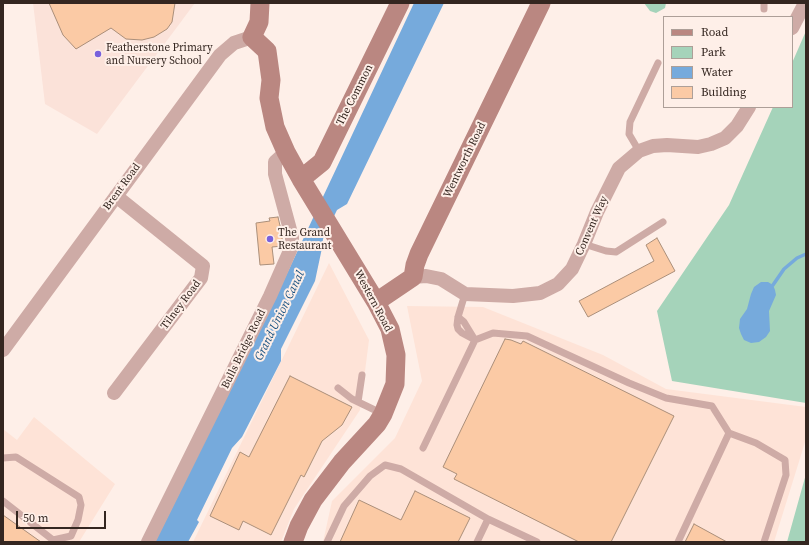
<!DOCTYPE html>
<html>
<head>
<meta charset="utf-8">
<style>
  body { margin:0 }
  #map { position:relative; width:809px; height:545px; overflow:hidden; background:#feefe8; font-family:"Source Serif 4",serif }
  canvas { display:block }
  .frame { position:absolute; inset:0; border:4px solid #342620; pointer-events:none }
  .legend { position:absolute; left:663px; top:16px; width:130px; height:92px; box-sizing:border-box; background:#feefe8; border:1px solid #ad9f98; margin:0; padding:5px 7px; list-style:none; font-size:12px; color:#342620 }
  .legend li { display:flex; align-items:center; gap:8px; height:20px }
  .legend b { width:20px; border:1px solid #ad9f98 }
  .scale { position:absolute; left:16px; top:511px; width:90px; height:18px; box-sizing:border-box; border:2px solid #342620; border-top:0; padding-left:5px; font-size:12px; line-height:14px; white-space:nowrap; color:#342620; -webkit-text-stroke:3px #feefe8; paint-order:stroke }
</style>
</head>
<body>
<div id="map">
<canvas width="809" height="545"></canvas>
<div class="frame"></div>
<ul class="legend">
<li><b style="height:5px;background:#ba8781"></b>Road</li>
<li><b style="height:11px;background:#a5d3ba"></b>Park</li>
<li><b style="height:11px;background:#76aadc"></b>Water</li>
<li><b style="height:11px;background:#fbcaa5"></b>Building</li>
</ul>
<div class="scale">50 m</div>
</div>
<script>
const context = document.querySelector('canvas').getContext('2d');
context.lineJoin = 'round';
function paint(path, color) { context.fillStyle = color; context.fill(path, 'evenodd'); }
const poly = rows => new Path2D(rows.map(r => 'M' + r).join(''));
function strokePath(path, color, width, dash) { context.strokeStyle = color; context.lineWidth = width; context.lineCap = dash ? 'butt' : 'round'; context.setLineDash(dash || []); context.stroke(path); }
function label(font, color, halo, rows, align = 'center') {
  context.font = font + ' "Source Serif 4",serif'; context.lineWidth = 4; context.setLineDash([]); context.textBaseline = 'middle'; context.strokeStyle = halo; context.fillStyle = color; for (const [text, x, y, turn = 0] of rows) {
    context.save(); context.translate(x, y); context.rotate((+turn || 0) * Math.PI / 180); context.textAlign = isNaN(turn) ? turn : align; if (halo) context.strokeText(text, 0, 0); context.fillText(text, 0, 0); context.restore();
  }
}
const built = poly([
  [329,263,369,340,360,410,294,509,281,542,193,542],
  [407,306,483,307,603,355,666,389,806,407,806,439,774,542,323,542,332,501,395,438,422,381],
  [34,417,115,484,79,542,3,542,3,429,17,440]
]);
const education = poly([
  [33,3,195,3,97,134,45,104]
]);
const green = poly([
  [644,3,666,3,665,8,656,13,650,11],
  [806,31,806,403,672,381,657,311,729,205,773,107,792,107,792,63],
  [806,474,806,542,787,542]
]);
const water = poly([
  [414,3,444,3,347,204,337,210,323,239,322,248,315,281,281,349,281,361,242,437,232,448,197,520,199,522,188,542,155,542,267,316],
  [761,282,768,282,773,285,775,290,776,295,769,311,770,331,766,337,759,342,751,343,744,340,741,334,739,328,740,319,747,309,751,294,754,287]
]);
const stream = poly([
  [773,285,784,269,797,258,806,254]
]);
const building = poly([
  [49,3,175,3,172,22,167,29,154,37,142,40,126,39,111,28,76,49,63,35,49,3],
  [278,217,281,230,283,246,272,247,274,264,260,265,256,223,270,221,269,218,278,217],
  [657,238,675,271,588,317,579,301,654,261,646,245,657,238],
  [505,339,511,340,521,344,523,341,674,416,611,542,579,542,454,479,457,474,443,467,505,339],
  [290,376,352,407,342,425,322,441,304,477,301,475,271,535,243,521,239,530,210,516,240,452,249,457,290,376],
  [415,491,470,518,458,542,340,542,359,500,401,520,415,491],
  [3,515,41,542,3,542,3,515],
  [694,524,727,542,685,542,694,524]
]);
const lane = poly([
  [764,3,764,9],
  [639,151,629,134,630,122,658,63],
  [584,244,606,251,616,252,663,222],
  [465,294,458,317,457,325,458,329,462,333,475,340],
  [458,317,464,322,475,340],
  [338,388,352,399,383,414],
  [358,402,362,375],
  [423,448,475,340,493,333,527,336,629,383,666,398,712,406,729,433],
  [3,458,16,457,79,497,81,505,78,520,71,536,53,540,3,501],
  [327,542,344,506,370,476,385,465,401,469,488,519,537,542],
  [477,542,488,519],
  [678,542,729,433,756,443,785,460,786,475,764,542]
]);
const street = poly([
  [792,28,805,3],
  [413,277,426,276,441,279,465,294,513,296,540,293,558,284,572,269,584,244,597,212,619,168,639,151,653,146,667,145,698,147,711,144,725,138,737,126,749,107],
  [3,350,220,55,234,43,252,37],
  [114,393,201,278,203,266,116,196],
  [148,542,270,296,292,246,292,237,275,174,275,162,286,152]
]);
const secondary = poly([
  [260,3,259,22,252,37,267,51,271,80,269,98,275,127,286,152,301,179,376,302,390,329,396,355,395,384,383,414,377,424,342,462,313,500,299,526,293,542],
  [301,179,322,162,400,3],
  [376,302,413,277,415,265,419,254,541,3]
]);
const markers = [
  [98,54,4,"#7861dc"],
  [270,239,4,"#7861dc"]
];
const poiNames = [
  ["Featherstone Primary",106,48],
  ["and Nursery School",106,61],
  ["The Grand",278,233],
  ["Restaurant",278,246]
];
const streetNames = [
  ["The Common",355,95,-63],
  ["Wentworth Road",465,160,-64],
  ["Brent Road",122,187,-54],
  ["Convent Way",592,226,-66],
  ["Western Road",373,301,62],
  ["Tilney Road",181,305,-53],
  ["Bulls Bridge Road",244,349,-64]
];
const waterNames = [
  ["Grand Union Canal",280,316,-64]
];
paint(built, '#fee3d7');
paint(education, '#fbe2d9');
paint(green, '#a5d3ba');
paint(water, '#76aadc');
strokePath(stream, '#76aadc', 3.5);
paint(building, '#fbcaa5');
strokePath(building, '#ab8f7a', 1);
strokePath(lane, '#ceaba6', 7);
strokePath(street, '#ceaba6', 14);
strokePath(secondary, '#ba8781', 19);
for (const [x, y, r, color] of markers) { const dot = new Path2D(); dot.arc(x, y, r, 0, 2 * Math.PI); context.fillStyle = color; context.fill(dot); strokePath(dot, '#feefe8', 1.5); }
label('11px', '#342620', '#feefe8', poiNames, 'left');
label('11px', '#342620', '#feefe8', streetNames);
label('italic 12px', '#175080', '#feefe8', waterNames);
</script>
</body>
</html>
